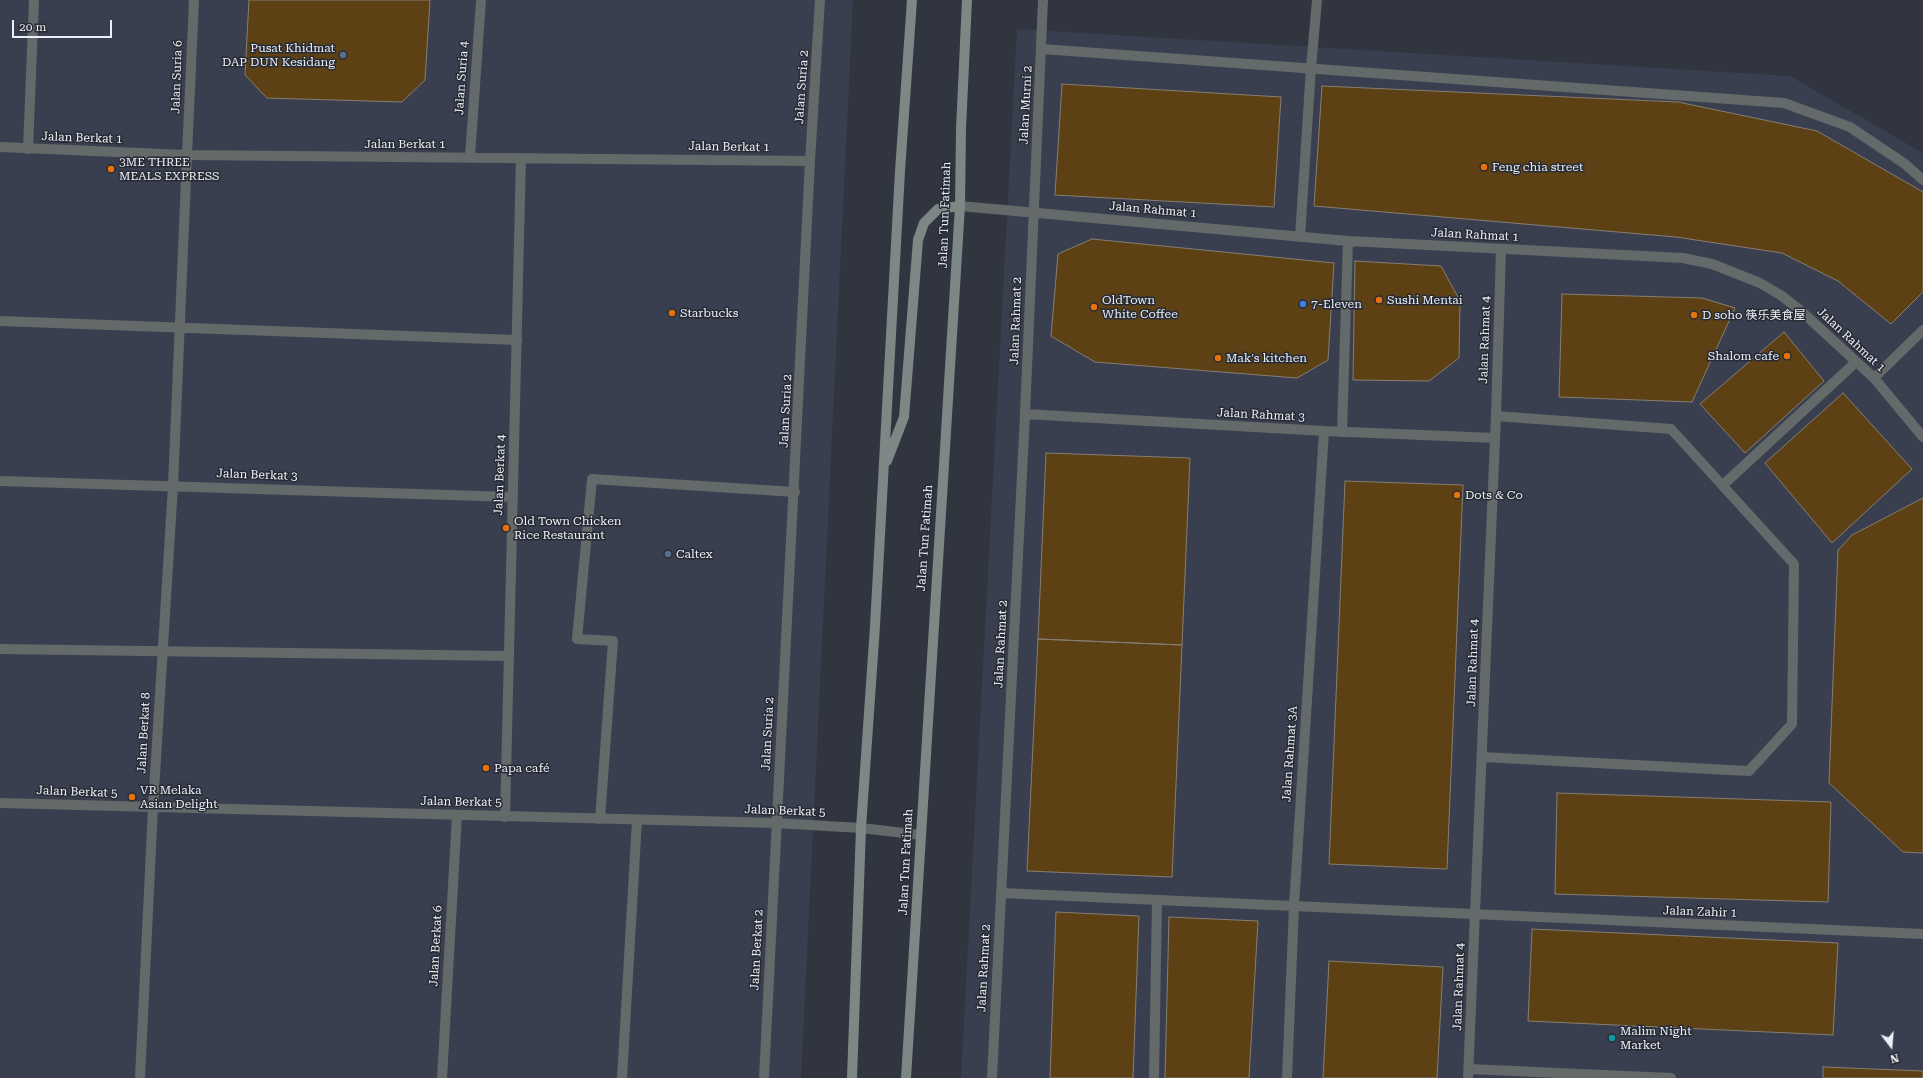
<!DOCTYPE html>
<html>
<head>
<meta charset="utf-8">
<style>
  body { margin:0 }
  #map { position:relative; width:1923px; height:1078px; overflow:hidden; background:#31353f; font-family:"Roboto Serif",serif }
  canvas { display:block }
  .north { position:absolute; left:1871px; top:1026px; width:40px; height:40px; -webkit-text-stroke:3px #272b35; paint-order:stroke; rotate:164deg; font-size:11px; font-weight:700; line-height:16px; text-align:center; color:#edeff6 }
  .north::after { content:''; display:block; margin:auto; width:14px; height:18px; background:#edeff6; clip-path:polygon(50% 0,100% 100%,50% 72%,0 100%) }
  .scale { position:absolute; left:12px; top:20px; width:100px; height:18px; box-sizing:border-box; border:2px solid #edeff6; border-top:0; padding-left:5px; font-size:12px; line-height:14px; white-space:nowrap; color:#edeff6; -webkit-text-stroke:3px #272b35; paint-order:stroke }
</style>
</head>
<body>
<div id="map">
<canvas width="1923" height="1078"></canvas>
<div class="north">N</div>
<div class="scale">20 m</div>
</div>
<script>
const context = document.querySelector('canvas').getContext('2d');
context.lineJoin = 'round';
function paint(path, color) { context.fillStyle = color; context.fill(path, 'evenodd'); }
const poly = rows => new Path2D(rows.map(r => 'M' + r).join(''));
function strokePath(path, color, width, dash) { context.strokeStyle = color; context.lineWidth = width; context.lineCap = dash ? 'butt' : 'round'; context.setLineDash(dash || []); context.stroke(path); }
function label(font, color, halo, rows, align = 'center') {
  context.font = font + ' "Roboto Serif","Noto Sans SC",serif'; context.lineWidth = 3; context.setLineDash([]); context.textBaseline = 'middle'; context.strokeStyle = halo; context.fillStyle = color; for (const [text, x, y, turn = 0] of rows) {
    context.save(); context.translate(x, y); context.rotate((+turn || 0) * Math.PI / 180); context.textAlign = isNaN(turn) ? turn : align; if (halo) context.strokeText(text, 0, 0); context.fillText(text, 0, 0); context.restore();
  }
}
const built = poly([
  [0,0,853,0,801,1078,0,1078],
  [1017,29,1790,76,1923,153,1923,1078,961,1078]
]);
const building = poly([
  [249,0,430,0,425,80,402,102,267,98,245,75,249,0],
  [1062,84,1281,97,1274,207,1055,195,1062,84],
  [1322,86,1678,102,1817,131,1923,192,1923,292,1891,324,1838,281,1782,253,1676,237,1314,206,1322,86],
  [1092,239,1334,263,1328,360,1297,378,1095,362,1051,336,1058,254,1092,239],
  [1355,261,1441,266,1460,301,1459,358,1429,381,1353,380,1355,261],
  [1562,294,1702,298,1735,308,1692,402,1559,397,1562,294],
  [1784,332,1824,381,1745,453,1700,404,1784,332],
  [1843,393,1912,469,1832,543,1765,463,1843,393],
  [1046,453,1190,458,1182,645,1038,639,1046,453],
  [1345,481,1463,485,1447,869,1329,864,1345,481],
  [1923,498,1923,853,1903,852,1829,783,1838,550,1852,535,1923,498],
  [1038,639,1182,645,1172,877,1027,871,1038,639],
  [1557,793,1831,802,1828,902,1555,894,1557,793],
  [1056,912,1139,916,1133,1078,1050,1078,1056,912],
  [1169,917,1258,921,1249,1078,1165,1078,1169,917],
  [1532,929,1838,943,1833,1035,1528,1021,1532,929],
  [1329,961,1443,967,1437,1078,1323,1078,1329,961],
  [1823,1067,1923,1071,1923,1078,1823,1078,1823,1067]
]);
const lane = poly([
  [1042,49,1784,103,1850,127,1905,164,1923,180],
  [28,149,34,0],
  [1300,237,1311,68,1317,0],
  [0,321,517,340],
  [1723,485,1856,362],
  [173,486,187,155],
  [0,649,509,656],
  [1482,757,1749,771,1792,724,1794,564,1671,429,1496,416],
  [600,819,613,641,577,639,592,479,795,492],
  [1001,893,1923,934],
  [1469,1069,1671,1078],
  [622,1078,637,820],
  [1154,1078,1157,900]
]);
const street = poly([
  [0,147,187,155,810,161],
  [187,155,194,0],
  [470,157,481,0],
  [960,206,1348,241,1683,258,1712,264,1760,283,1782,296,1801,311,1874,378,1923,437],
  [1874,378,1923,330],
  [1025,414,1324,431,1495,438],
  [1342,432,1348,241],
  [0,481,513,497],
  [0,803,776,823,861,828,921,835],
  [505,817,521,158],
  [140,1078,153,807,173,486],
  [442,1078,457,815],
  [764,1078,810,161,820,0],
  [992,1078,1025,414,1043,0],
  [1287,1078,1294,906,1324,431],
  [1468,1078,1496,416,1501,249]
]);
const secondary = poly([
  [887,461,904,417,918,240,924,223,938,209,960,206],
  [852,1078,861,828,875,626,900,171,912,0],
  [906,1078,960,206,961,129,967,0]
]);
const markers = [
  [343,55,4,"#5c6f8a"],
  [1484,167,4,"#e8710a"],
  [111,169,4,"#e8710a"],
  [1379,300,4,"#e8710a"],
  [1303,304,4,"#3f7fe0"],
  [1094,307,4,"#e8710a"],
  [672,313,4,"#e8710a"],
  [1694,315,4,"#e8710a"],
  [1787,356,4,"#e8710a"],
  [1218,358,4,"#e8710a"],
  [1457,495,4,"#e8710a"],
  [506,528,4,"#e8710a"],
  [668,554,4,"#5c6f8a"],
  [486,768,4,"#e8710a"],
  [132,797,4,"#e8710a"],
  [1612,1038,4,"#0f9aa8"]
];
const poiNames = [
  ["Pusat Khidmat",335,48,"right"],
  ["DAP DUN Kesidang",335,62,"right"],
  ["3ME THREE",119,162],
  ["MEALS EXPRESS",119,176],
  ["Feng chia street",1492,167],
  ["OldTown",1102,300],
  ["White Coffee",1102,314],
  ["Sushi Mentai",1387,300],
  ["7-Eleven",1311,304],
  ["Starbucks",680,313],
  ["D soho 筷乐美食屋",1702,315],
  ["Shalom cafe",1779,356,"right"],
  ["Mak's kitchen",1226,358],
  ["Dots & Co",1465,495],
  ["Old Town Chicken",514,521],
  ["Rice Restaurant",514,535],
  ["Caltex",676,554],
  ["Papa café",494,768],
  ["VR Melaka",140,790],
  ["Asian Delight",140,804],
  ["Malim Night",1620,1031],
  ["Market",1620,1045]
];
const streetNames = [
  ["Jalan Suria 6",177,77,-88],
  ["Jalan Suria 4",462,78,-86],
  ["Jalan Suria 2",802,87,-86],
  ["Jalan Murni 2",1026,105,-87],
  ["Jalan Berkat 1",82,138,2],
  ["Jalan Berkat 1",405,144],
  ["Jalan Berkat 1",729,147,1],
  ["Jalan Rahmat 1",1153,210,5],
  ["Jalan Tun Fatimah",945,215,-88],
  ["Jalan Rahmat 1",1475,235,3],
  ["Jalan Rahmat 2",1016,321,-88],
  ["Jalan Rahmat 4",1485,340,-88],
  ["Jalan Rahmat 1",1851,340,43],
  ["Jalan Suria 2",786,411,-87],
  ["Jalan Rahmat 3",1261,415,3],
  ["Jalan Berkat 3",257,475,2],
  ["Jalan Berkat 4",500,475,-88],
  ["Jalan Tun Fatimah",925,538,-86],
  ["Jalan Rahmat 2",1001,644,-87],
  ["Jalan Rahmat 4",1473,663,-88],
  ["Jalan Berkat 8",144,733,-87],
  ["Jalan Suria 2",768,734,-87],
  ["Jalan Rahmat 3A",1290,754,-86],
  ["Jalan Berkat 5",77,792,2],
  ["Jalan Berkat 5",461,802,1],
  ["Jalan Berkat 5",785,811,2],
  ["Jalan Tun Fatimah",906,862,-87],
  ["Jalan Zahir 1",1700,912,2],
  ["Jalan Berkat 6",436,946,-87],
  ["Jalan Berkat 2",757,950,-87],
  ["Jalan Rahmat 2",984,968,-87],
  ["Jalan Rahmat 4",1459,987,-88]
];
paint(built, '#393f4e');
paint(building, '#5d4115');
strokePath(building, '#867e73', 1);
strokePath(lane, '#636a69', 10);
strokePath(street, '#636a69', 10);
strokePath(secondary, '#7c8786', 10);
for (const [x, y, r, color] of markers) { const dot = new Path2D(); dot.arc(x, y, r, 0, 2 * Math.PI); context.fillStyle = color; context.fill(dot); strokePath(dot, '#272b35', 1.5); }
label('12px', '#edeff6', '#272b35', poiNames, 'left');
label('12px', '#edeff6', '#272b35', streetNames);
</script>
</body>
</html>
